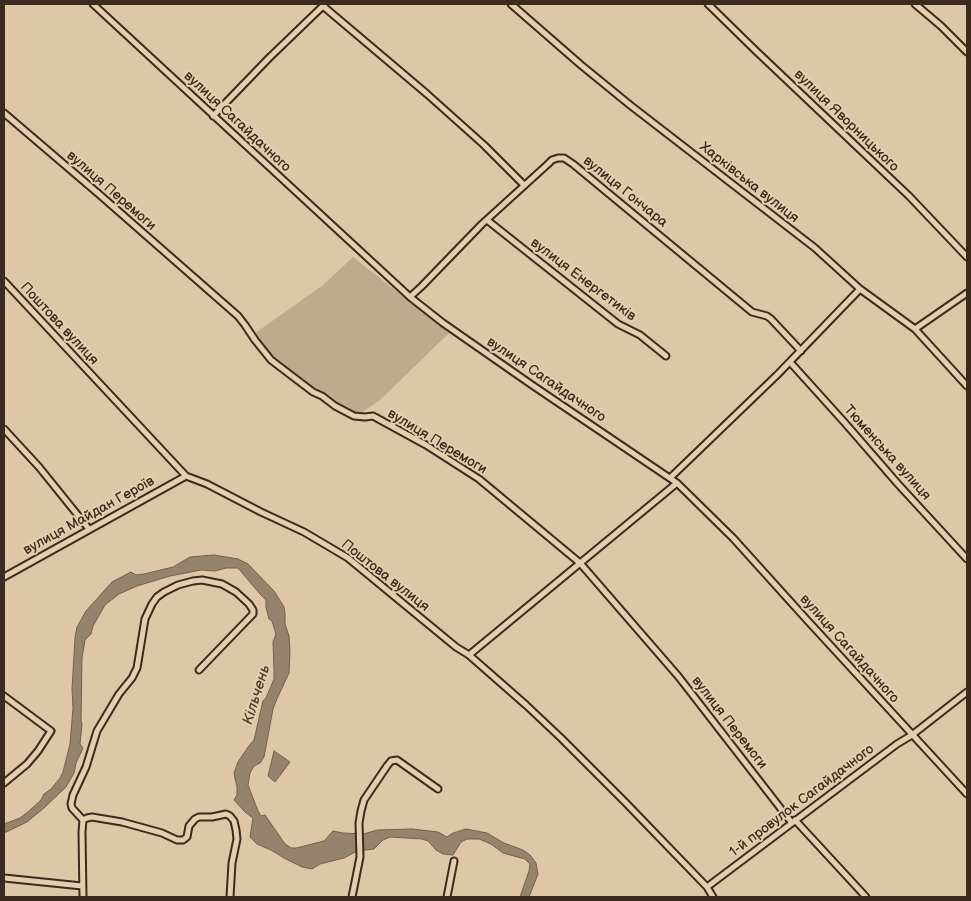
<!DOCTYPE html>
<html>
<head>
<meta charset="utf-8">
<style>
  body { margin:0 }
  #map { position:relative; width:971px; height:901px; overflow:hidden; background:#ddc7a7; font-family:"Balsamiq Sans",sans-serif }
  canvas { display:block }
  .frame { position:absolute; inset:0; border:5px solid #3b2a1e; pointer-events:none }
</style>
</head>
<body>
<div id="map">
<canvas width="971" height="901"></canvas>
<div class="frame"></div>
</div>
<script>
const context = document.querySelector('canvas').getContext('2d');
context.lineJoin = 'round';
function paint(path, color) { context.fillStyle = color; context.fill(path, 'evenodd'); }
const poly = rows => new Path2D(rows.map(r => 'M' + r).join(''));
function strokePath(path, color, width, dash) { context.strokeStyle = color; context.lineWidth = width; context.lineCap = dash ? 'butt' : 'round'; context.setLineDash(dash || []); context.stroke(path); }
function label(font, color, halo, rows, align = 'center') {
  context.font = font + ' "Balsamiq Sans",sans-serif'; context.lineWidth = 4; context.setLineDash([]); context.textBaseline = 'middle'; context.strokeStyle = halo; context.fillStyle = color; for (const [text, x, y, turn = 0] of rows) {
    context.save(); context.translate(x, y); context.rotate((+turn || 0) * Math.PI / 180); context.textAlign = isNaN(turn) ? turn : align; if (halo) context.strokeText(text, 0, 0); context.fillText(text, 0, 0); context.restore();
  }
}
const green = poly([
  [353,257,449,333,380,400,358,415,312,387,269,355,254,334,323,285]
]);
const water = poly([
  [214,555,238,559,248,564,274,591,284,607,285,614,285,624,289,636,290,652,289,673,276,701,273,709,264,757,260,763,254,766,250,773,248,785,258,811,261,816,265,815,285,844,291,848,296,848,324,841,333,831,343,833,363,834,378,830,412,829,438,832,447,837,453,833,466,829,487,833,504,843,523,850,530,855,536,863,538,874,529,897,520,897,529,871,530,864,525,859,503,853,491,844,479,839,467,839,461,842,453,855,443,854,436,850,428,841,422,839,390,837,383,840,374,849,357,851,344,858,320,864,312,869,302,867,284,858,271,850,257,844,250,837,253,818,245,812,234,800,237,795,237,786,235,779,234,773,238,762,248,747,254,740,263,701,266,698,274,679,274,670,273,642,276,634,272,621,269,619,266,607,266,600,260,594,238,568,226,568,215,571,201,570,170,576,137,586,119,594,105,605,93,626,91,634,85,640,82,658,81,721,82,724,80,744,83,748,76,763,74,773,66,787,44,808,27,822,4,833,4,824,20,818,29,811,41,800,44,794,51,789,60,778,63,772,70,744,73,708,72,689,75,638,77,627,86,611,112,582,131,572,136,575,144,574,173,567,190,557,214,555],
  [274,751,290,762,275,782,268,776,274,751]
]);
const minor = poly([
  [93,4,410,297,443,323,532,385,677,483,733,538,807,620,967,794],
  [511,4,581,65,630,105,815,248,860,289,915,329,967,386],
  [708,4,755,50,909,196,967,257],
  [915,4,941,26,967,52],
  [323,6,427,94,484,145,524,185],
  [4,113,100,195,238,316,245,325,255,340,271,360,313,392,322,396,335,406,354,416,365,417,373,416,426,445,479,479,580,563,678,676,792,823],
  [213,116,269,58,325,4],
  [487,220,618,324,640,335,666,356],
  [4,281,186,476,207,484,261,512,304,532,348,558,456,647,469,655,526,705,561,738,625,802,707,887,713,897],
  [410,297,422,286,482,224,548,164,552,160,558,158,564,158,573,164,752,312,767,316,771,319,801,351],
  [915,329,967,293],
  [790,362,845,423,898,484,967,559],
  [4,429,39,467,89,529],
  [670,478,777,375,860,289],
  [4,577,186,476],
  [469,655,677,483],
  [4,696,51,731,38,751,27,764,4,783],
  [83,820,87,818,92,817,122,822,162,833,177,840,183,840,187,837,189,826,195,819,199,817,212,817,226,814,230,816,234,821,236,830,237,839,232,863,230,897],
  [795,820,866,897],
  [4,878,82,886],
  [707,887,897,744,912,735,967,692],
  [83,897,82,832,83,820,72,808,71,804,73,795,86,767,97,731,119,694,132,678,137,668,145,619,152,604,157,597,164,592,178,585,193,581,202,580,222,584,236,592,249,604,253,610,253,614,199,670],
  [352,897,360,857,359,823,361,811,364,800,387,766,391,761,397,760,438,789],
  [447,897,454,861]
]);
const streetNames = [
  ["вулиця Яворницького",846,121,44],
  ["вулиця Сагайдачного",237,122,43],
  ["Харківська вулиця",749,183,38],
  ["вулиця Перемоги",111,191,41],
  ["вулиця Гончара",625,192,39],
  ["вулиця Енергетиків",583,280,37],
  ["Поштова вулиця",59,324,47],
  ["вулиця Сагайдачного",546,380,34],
  ["вулиця Перемоги",437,442,31],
  ["Тюменська вулиця",887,453,48],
  ["вулиця Майдан Героїв",89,516,-29],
  ["Поштова вулиця",385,576,38],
  ["вулиця Сагайдачного",849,649,48],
  ["вулиця Перемоги",729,723,52],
  ["1-й провулок Сагайдачного",802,801,-37]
];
const waterNames = [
  ["Кільчень",257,695,-73]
];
paint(green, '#bfaa8e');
paint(water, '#96836b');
strokePath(water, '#725f4c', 1);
strokePath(minor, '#3b2a1e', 9);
strokePath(minor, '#e4cead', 5);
label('14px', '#3b2a1e', '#e4cead', streetNames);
label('italic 15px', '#4d3c2d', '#e4cead', waterNames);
</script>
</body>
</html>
